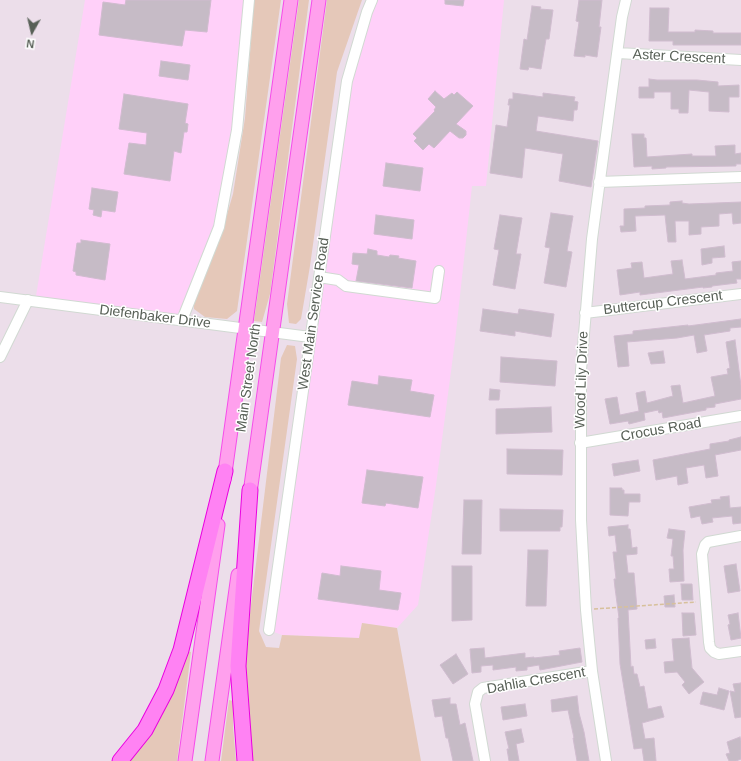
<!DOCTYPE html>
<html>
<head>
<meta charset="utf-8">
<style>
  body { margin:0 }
  #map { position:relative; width:741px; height:761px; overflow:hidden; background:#ecdeea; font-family:Helvetica,sans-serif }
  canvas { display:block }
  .north { position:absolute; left:12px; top:12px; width:40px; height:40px; -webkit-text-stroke:3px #fff; paint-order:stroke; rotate:188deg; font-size:11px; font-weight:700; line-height:16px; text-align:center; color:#586057 }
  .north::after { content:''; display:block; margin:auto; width:14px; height:18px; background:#586057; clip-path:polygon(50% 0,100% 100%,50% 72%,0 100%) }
</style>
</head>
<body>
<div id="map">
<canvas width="741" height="761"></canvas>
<div class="north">N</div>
</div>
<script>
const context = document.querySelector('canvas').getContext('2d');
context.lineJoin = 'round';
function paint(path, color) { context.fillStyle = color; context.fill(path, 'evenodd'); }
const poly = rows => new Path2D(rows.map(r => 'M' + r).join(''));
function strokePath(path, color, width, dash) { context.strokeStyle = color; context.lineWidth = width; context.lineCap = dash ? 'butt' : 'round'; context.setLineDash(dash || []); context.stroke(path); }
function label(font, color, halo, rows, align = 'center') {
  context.font = font + ' Helvetica,sans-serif'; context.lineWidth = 3; context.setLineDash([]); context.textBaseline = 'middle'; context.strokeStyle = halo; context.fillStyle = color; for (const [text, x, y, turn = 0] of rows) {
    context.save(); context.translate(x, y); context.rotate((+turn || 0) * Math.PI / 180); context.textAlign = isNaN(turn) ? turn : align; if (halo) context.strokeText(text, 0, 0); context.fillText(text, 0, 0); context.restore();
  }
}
const commercial = poly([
  [85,0,249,0,237,130,219,227,182,320,35,302],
  [372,0,504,0,486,186,472,186,455,341,436,485,418,605,397,628,362,623,359,638,282,635,269,630,347,81]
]);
const green = poly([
  [254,0,281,0,237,311,227,319,205,317,194,309,194,298,221,235,233,194,245,118],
  [299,0,309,0,270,294,262,322,254,321],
  [327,0,362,0,337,72,310,266,301,319,296,324,289,323,287,304],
  [287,345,295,346,297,359,259,631,266,647,279,648,282,635,359,638,362,623,397,628,421,761,251,761,245,688,247,638,281,358],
  [186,651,191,652,177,761,128,761,147,739,169,700,180,674],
  [229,700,233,701,233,727,236,761,221,761]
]);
const building = poly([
  [126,0,211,0,207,32,185,30,182,46,99,35,103,2,125,5,126,0],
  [445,0,464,0,463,6,445,4,445,0],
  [579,0,602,0,599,27,601,27,597,57,585,55,585,57,574,56,579,22,576,21,579,0],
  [532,6,541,7,540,9,553,10,549,39,546,39,541,69,529,67,528,70,520,69,524,39,527,40,532,6],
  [650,8,669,8,668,32,695,32,695,30,713,31,713,33,741,33,741,45,673,45,673,41,649,41,650,8],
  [161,61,190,65,188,80,159,76,161,61],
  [649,79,657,80,697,80,718,82,718,86,739,85,739,97,729,97,729,112,709,111,709,92,689,90,688,113,679,113,679,109,671,109,671,92,654,92,654,98,639,98,639,87,649,87,649,79],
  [435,91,444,99,452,93,454,95,457,92,473,106,456,124,466,131,466,135,463,138,459,138,450,131,434,148,429,144,423,150,414,141,417,138,413,134,435,111,434,110,436,107,428,99,435,91],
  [513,93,543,97,543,93,575,97,574,101,578,102,577,110,574,110,573,121,538,116,536,131,598,141,591,187,559,181,563,154,525,148,522,178,490,173,496,125,507,127,510,105,508,105,509,99,513,99,513,93],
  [124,94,188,104,185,123,188,124,187,132,184,132,181,153,174,151,170,181,124,174,129,143,146,145,147,133,119,129,124,94],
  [632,134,644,134,644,138,646,138,647,157,692,154,692,156,716,156,715,146,735,145,735,154,741,153,741,164,736,164,736,166,666,167,666,168,652,169,652,166,634,167,632,134],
  [386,163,423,168,420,191,383,186,386,163],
  [92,188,118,192,115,212,102,210,101,217,93,215,94,210,89,209,92,188],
  [682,201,682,203,689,204,741,202,741,223,733,224,732,213,719,214,719,226,701,227,701,234,689,235,689,221,675,221,676,242,668,242,665,215,635,216,636,231,621,232,620,226,624,226,624,209,645,208,645,206,670,205,670,202,682,201],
  [551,213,573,216,567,251,572,252,566,287,544,283,550,248,545,247,551,213],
  [376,215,414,220,412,239,374,234,376,215],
  [500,215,522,218,516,254,521,254,515,289,493,285,499,250,494,249,500,215],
  [81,240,110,244,105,280,76,275,76,272,73,271,77,243,81,243,81,240],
  [724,246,725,257,712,258,712,263,702,265,701,249,724,246],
  [368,249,377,251,377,255,389,257,390,255,399,256,398,258,416,261,412,288,356,281,359,265,352,264,353,253,367,254,368,249],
  [682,260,685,279,716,275,716,273,733,271,732,262,741,261,741,279,736,279,737,283,712,286,712,287,703,288,703,287,640,295,640,292,620,295,617,270,632,268,631,263,642,262,644,278,673,274,671,261,682,260],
  [483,309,518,314,519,309,554,314,551,337,515,331,515,336,480,331,483,309],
  [741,319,741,327,730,328,730,331,704,335,707,351,697,353,694,335,677,338,627,342,629,366,618,367,614,336,633,334,633,331,688,325,688,326,741,319],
  [735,340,741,386,741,399,715,404,715,407,706,408,706,410,663,418,662,412,659,413,658,410,644,413,645,420,629,424,628,421,610,424,605,399,617,397,620,415,639,411,636,393,645,391,647,403,673,396,671,386,680,385,683,403,715,396,711,377,728,374,727,369,730,368,726,342,735,340],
  [663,351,665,363,651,364,648,353,663,351],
  [501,357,557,361,555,386,500,382,501,357],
  [379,376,412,380,410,391,434,395,430,417,348,405,352,381,378,385,379,376],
  [490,389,500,390,499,400,489,400,490,389],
  [551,407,552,432,496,434,496,409,551,407],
  [741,437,741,450,715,455,718,476,706,478,704,465,686,468,688,483,678,485,677,476,656,480,653,460,710,449,710,444,729,441,729,440,741,437],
  [507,449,563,450,562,475,507,474,507,449],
  [638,460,640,471,614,476,612,464,638,460],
  [367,470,423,477,418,508,386,503,385,506,362,503,367,470],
  [610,488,622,488,622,490,624,490,624,494,640,494,640,502,629,502,628,516,610,515,610,488],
  [729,496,730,508,741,507,741,523,733,524,732,516,712,518,713,522,702,524,700,516,691,518,689,507,712,503,711,500,721,499,720,497,729,496],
  [464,500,482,500,481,554,462,554,464,500],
  [500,509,563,510,562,527,560,527,560,531,500,531,500,509],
  [628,525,628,529,630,529,632,548,637,547,637,554,626,555,628,573,634,573,637,609,628,610,631,667,633,666,634,674,637,674,640,687,644,686,648,709,661,706,664,717,642,723,645,739,654,738,656,761,644,761,642,748,634,749,620,664,618,618,619,618,615,588,614,579,616,579,613,552,617,552,615,535,609,536,608,527,628,525],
  [669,529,685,531,683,550,684,581,670,582,669,569,674,569,673,556,671,556,673,539,667,538,669,529],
  [528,550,548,550,546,606,526,606,528,550],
  [736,564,740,591,728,593,724,566,736,564],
  [341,566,381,571,379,590,401,593,398,610,318,599,322,573,340,576,341,566],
  [452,566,472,566,472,620,452,621,452,566],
  [681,584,692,584,693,600,682,600,681,584],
  [674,595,675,607,665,607,664,596,674,595],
  [682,613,694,613,696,635,683,636,682,613],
  [738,613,741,638,731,640,728,625,730,624,728,615,738,613],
  [689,638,692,668,704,682,689,694,682,685,685,682,677,672,665,673,664,662,674,661,672,639,689,638],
  [655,639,656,648,646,649,645,640,655,639],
  [484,648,485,658,525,653,525,658,534,657,534,658,560,655,559,651,580,648,582,662,540,670,539,665,527,667,527,670,516,671,516,667,493,670,493,665,481,666,481,672,472,673,470,649,484,648],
  [456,654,468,674,453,684,440,665,456,654],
  [741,683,741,717,735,718,730,691,735,692,733,684,741,683],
  [719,688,729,691,724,710,700,704,703,692,717,695,719,688],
  [577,696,579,713,584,732,589,761,577,761,573,738,574,738,568,710,552,712,551,700,577,696],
  [450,698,450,704,456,704,460,725,465,723,473,761,453,761,448,738,446,738,442,716,435,717,432,700,450,698],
  [525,704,527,716,503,720,501,707,525,704],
  [521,729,524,742,516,744,519,761,509,761,507,749,509,749,505,732,521,729],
  [740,737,741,741,741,759,736,761,729,761,726,754,730,753,727,742,740,737]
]);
const path = poly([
  [594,609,696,602]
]);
const minor = poly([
  [618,53,741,60],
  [599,182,741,177],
  [319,277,338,280,346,286,435,298,439,271],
  [0,297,310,337],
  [585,313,741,294],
  [182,320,219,227,237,130,249,0],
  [0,357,28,300],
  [580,443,741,416],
  [741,536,708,542,705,545,702,554,709,642,710,648,714,652,719,654,741,651],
  [269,630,347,81,367,12,372,0],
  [485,761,475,704,478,692,483,688,592,671],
  [606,761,592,671,586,610,581,520,581,370,592,239,622,17,626,0]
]);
const major = poly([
  [224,480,291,0],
  [249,500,319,0],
  [185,761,218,525],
  [212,761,238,575]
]);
const highway = poly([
  [120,761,145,730,166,690,181,650,225,471],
  [245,761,238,666,250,490]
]);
const streetNames = [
  ["Aster Crescent",679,57,3],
  ["Buttercup Crescent",663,303,-7],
  ["West Main Service Road",314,314,-82],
  ["Diefenbaker Drive",155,317,7],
  ["Main Street North",249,378,-82],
  ["Wood Lily Drive",582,380,-88],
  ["Crocus Road",661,430,-10],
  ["Dahlia Crescent",536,681,-10]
];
paint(commercial, '#ffd0f9');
paint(green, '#e5c8b9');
paint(building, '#c6bbc6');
strokePath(building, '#d0bccf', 1);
strokePath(minor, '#d1d9d2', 12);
strokePath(major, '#f64cea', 15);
strokePath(highway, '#ea00e0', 17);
strokePath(path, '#d7c09b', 1.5, [4, 2]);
strokePath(minor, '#fff', 10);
strokePath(major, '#ffa0ed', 13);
strokePath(highway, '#ff82f3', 15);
label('14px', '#586057', '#fff', streetNames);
</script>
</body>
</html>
